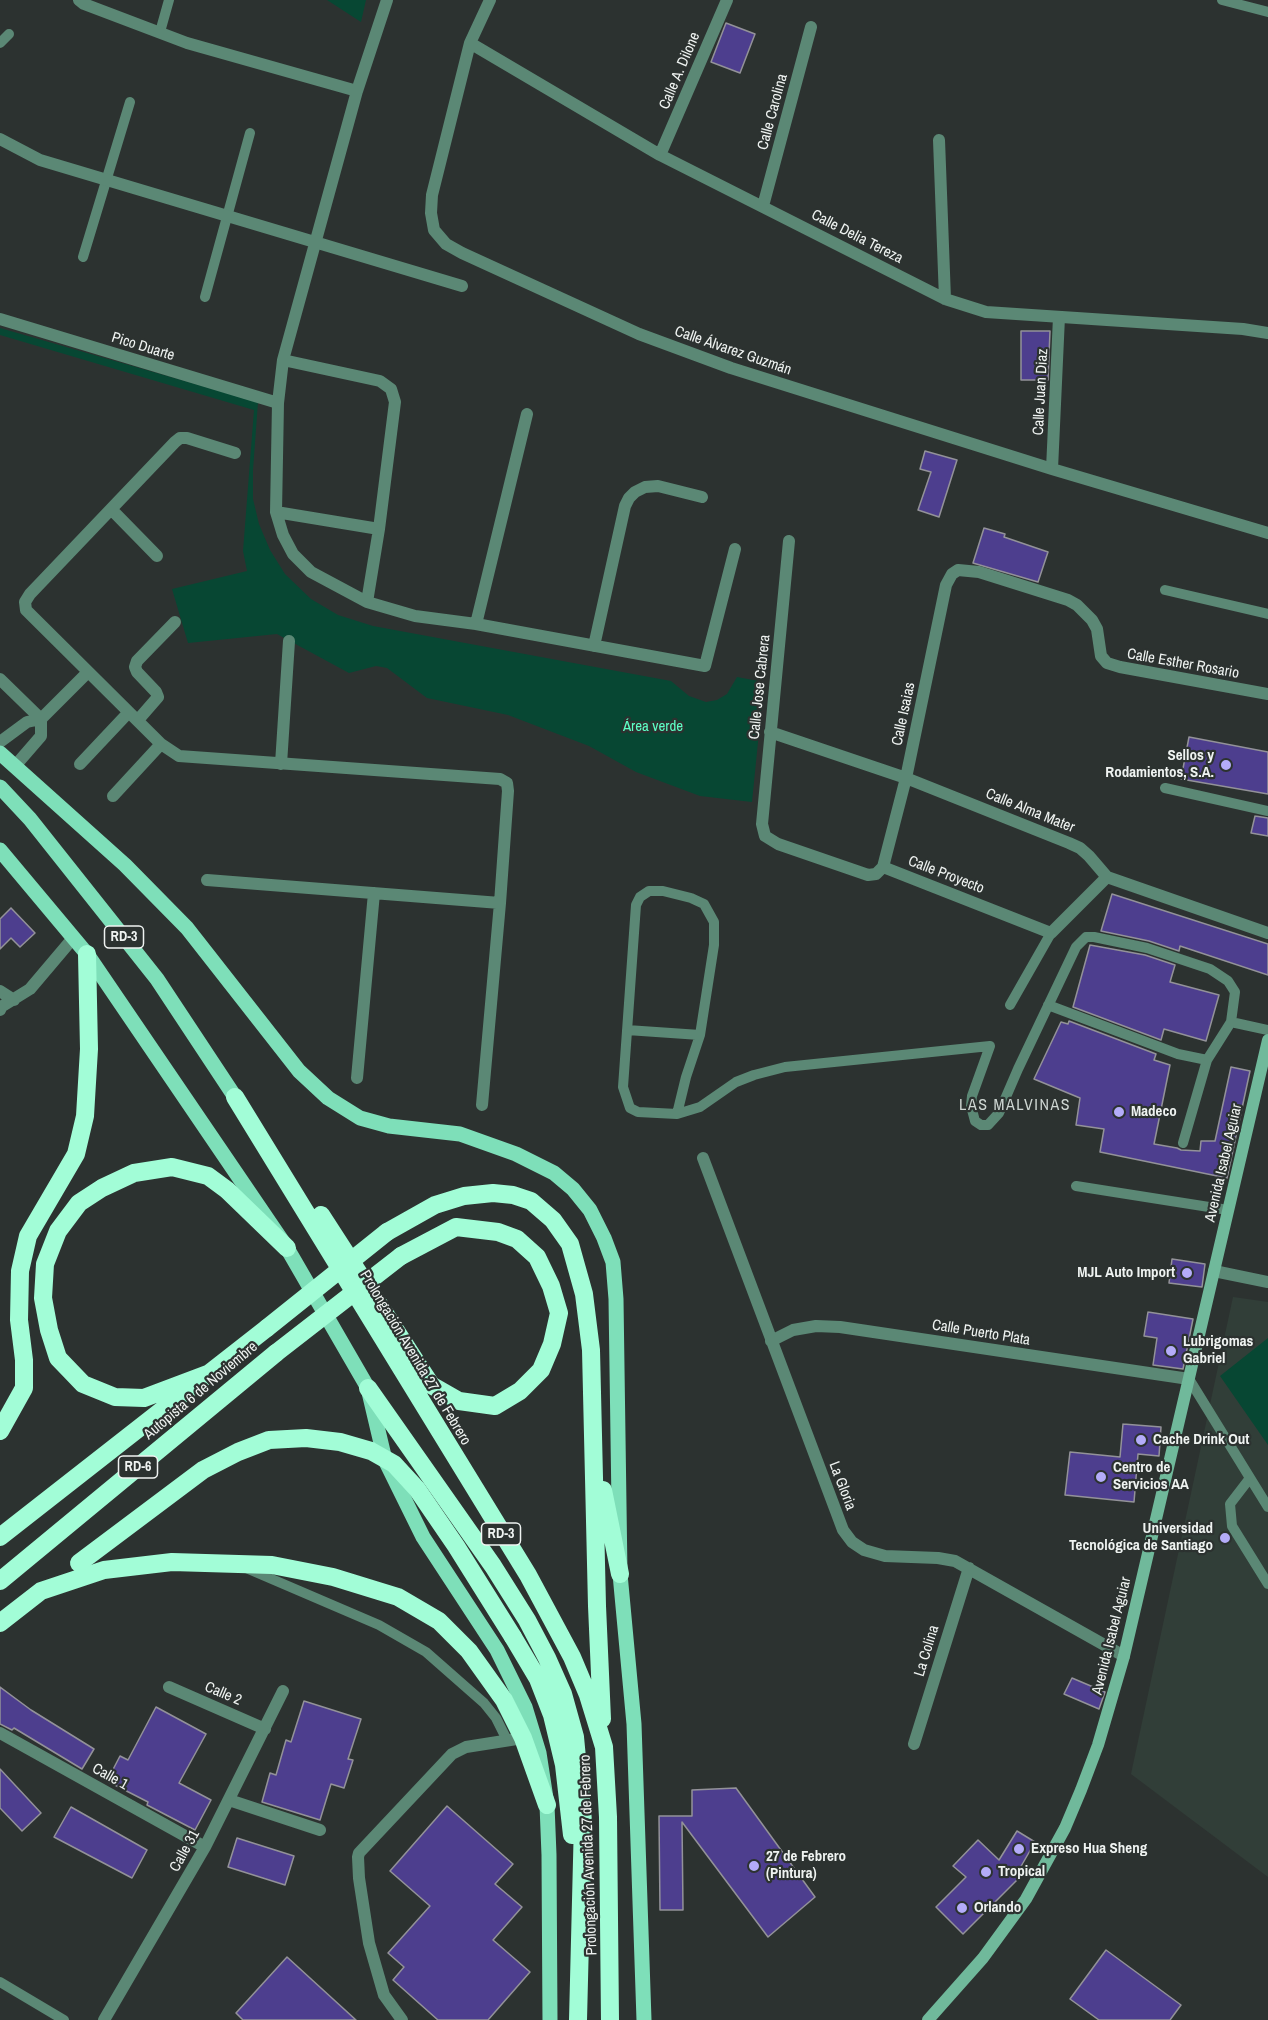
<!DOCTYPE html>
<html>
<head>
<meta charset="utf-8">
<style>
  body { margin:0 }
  canvas { display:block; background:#2c3230 }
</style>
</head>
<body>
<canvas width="1268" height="2020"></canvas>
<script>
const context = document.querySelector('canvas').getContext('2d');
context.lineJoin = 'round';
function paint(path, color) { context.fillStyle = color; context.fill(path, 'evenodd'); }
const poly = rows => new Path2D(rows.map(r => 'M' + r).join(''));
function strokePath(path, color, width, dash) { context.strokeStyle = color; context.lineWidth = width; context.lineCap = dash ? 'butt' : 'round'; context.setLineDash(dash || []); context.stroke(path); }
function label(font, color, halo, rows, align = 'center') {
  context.font = font + ' "Archivo Narrow",sans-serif'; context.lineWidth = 4.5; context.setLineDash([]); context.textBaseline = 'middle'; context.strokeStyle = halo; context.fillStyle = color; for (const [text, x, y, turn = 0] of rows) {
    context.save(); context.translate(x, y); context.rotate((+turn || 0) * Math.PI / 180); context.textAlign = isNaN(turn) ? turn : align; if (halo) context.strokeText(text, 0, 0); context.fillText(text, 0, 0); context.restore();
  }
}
const built = poly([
  [1233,1297,1268,1302,1268,1877,1131,1774]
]);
const green = poly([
  [327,0,366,0,361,22],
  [0,328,258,402,253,470,253,499,259,524,270,550,285,574,311,599,338,615,373,626,671,681,689,696,706,702,717,700,727,694,737,677,764,682,752,802,700,796,636,772,589,746,508,715,427,698,387,668,376,666,349,673,277,634,188,643,172,589,247,571,243,551,254,410,0,335],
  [1268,1338,1268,1445,1220,1376]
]);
const building = poly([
  [726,23,755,34,740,73,711,62,726,23],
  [1021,331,1050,331,1048,380,1021,380,1021,331],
  [925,451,957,460,939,517,918,510,931,472,920,469,925,451],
  [984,528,1005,534,1004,537,1048,552,1038,582,973,563,984,528],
  [1189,737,1268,752,1268,794,1181,779,1189,737],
  [1255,816,1268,818,1268,836,1251,833,1255,816],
  [1112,894,1268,944,1268,975,1180,946,1179,951,1149,941,1101,931,1112,894],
  [11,908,35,933,20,947,11,938,0,949,0,919,11,908],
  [1090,945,1145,955,1175,965,1170,982,1219,995,1206,1041,1164,1029,1161,1040,1073,1007,1090,945],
  [1069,1021,1156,1054,1154,1060,1170,1065,1154,1144,1177,1148,1181,1150,1200,1151,1201,1141,1215,1141,1231,1067,1250,1071,1227,1178,1100,1152,1104,1129,1076,1125,1080,1098,1034,1079,1061,1022,1068,1024,1069,1021],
  [1172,1259,1205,1264,1202,1287,1169,1283,1172,1259],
  [1148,1312,1193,1319,1183,1369,1153,1365,1157,1338,1144,1336,1148,1312],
  [1123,1424,1161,1427,1159,1456,1138,1454,1134,1502,1065,1495,1070,1452,1120,1457,1123,1424],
  [1072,1678,1105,1692,1099,1709,1064,1694,1072,1678],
  [0,1687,31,1710,94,1749,82,1769,14,1728,12,1730,0,1724,0,1687],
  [304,1701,361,1719,348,1759,353,1760,344,1788,331,1784,320,1820,262,1802,270,1773,276,1775,286,1740,291,1742,304,1701],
  [156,1707,206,1734,179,1783,211,1800,195,1830,147,1805,148,1802,107,1781,120,1756,128,1760,156,1707],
  [0,1769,41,1813,22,1831,0,1808,0,1769],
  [736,1788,815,1897,768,1937,682,1822,683,1910,660,1910,659,1816,692,1816,692,1790,736,1788],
  [447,1806,513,1864,495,1884,522,1907,493,1940,530,1972,488,2020,438,2020,393,1980,404,1967,388,1953,430,1906,390,1871,447,1806],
  [71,1807,147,1850,132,1878,54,1837,71,1807],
  [1017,1831,1035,1842,1016,1875,1019,1878,963,1934,936,1907,966,1877,953,1866,978,1840,999,1860,1017,1831],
  [237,1838,294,1856,285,1885,228,1867,237,1838],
  [1106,1950,1181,2005,1170,2020,1099,2020,1070,1999,1106,1950],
  [287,1957,356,2020,243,2020,236,2013,287,1957]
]);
const lane = poly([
  [1222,0,1268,12],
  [160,32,169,0],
  [0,43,9,34],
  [83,257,130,102],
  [205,297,250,133],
  [1165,590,1268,614],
  [1165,788,1268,811],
  [1010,1005,1051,933],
  [1048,1005,1178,1054,1207,1060,1231,1022,1268,1030],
  [627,1030,700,1035],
  [677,1114,638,1112,630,1108,623,1087,636,905,640,897,649,891,663,891,691,898,704,904,714,922,714,945,700,1035,686,1077,677,1114,700,1107,736,1082,754,1075,785,1067,990,1046,972,1096,971,1106,975,1121,981,1125,988,1125,999,1113,1018,1069,1076,947,1086,937,1094,937,1147,948,1210,969,1228,981,1235,992,1231,1022],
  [1183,1143,1207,1060],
  [1076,1186,1228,1210],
  [1189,1379,1268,1507],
  [1250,1478,1230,1504,1232,1526,1268,1584],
  [246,1568,379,1625,426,1652,484,1703,496,1718,507,1740],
  [0,1982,64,2020]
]);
const street = poly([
  [79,0,84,4,187,43,357,91],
  [387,0,357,91,283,360,278,403,276,512,283,535,293,554,311,572,367,602,415,616,476,624,705,666,735,549],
  [490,0,470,43,432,195,431,213,434,230,446,244,462,253,639,334,731,368,1052,469,1268,533],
  [470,43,660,155,945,299,986,312,1243,329,1268,333],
  [0,139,40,160,462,286],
  [939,140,945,299],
  [660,155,727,0],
  [763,206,811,27],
  [0,319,278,403],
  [283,360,380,381,391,389,395,402,379,529,367,602],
  [235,453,187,438,180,438,175,442,30,594,25,602,26,610,161,744,179,756,500,779,507,783,508,791,500,903,482,1105],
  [1052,469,1059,317],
  [111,509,157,556],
  [276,512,379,529],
  [789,541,762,824,765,836,778,844,868,875,876,874,883,867,1051,933,1107,877],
  [476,624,527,414],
  [594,646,625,506,629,498,635,492,645,487,658,486,702,497],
  [0,679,41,719,41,736,15,766],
  [138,720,158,697,156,692,137,672,135,667,137,661,175,622],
  [770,732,906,778,1069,843,1080,848,1089,856,1107,877,1268,933],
  [0,742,27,722,41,719,87,673],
  [80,764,129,712],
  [281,764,289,641],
  [113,796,161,744],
  [883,867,906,778,946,585,952,574,958,570,979,572,1068,600,1077,605,1092,620,1097,629,1101,656,1107,663,1120,667,1268,694],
  [207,880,500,903],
  [0,991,14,1000],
  [0,1010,1,1007,30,989,74,937],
  [357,1078,374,893],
  [703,1158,837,1514,843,1530,852,1542,864,1550,885,1556,938,1558,955,1561,1124,1656],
  [1214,1271,1268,1282],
  [771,1341,793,1330,816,1326,840,1327,1189,1379],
  [169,1687,265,1729],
  [0,1733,205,1847],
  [914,1744,969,1568],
  [229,1800,320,1830],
  [104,2020,205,1847,283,1691],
  [402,2020,384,1995,369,1943,359,1878,358,1857,359,1853,452,1754,466,1747,523,1738]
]);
const secondary = poly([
  [928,2020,983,1958,1026,1899,1065,1828,1081,1790,1098,1745,1124,1656,1268,1040]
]);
const primary = poly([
  [0,753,125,865,187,928,299,1071,328,1098,360,1118,389,1126,460,1134,516,1154,554,1173,573,1189,590,1210,604,1238,613,1262,616,1299,620,1574,634,1724,644,2020],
  [0,787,30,819,157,979,235,1097],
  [0,850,87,954,287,1248,368,1388,385,1460,423,1537,497,1650,525,1707,539,1753,547,1805,549,1855,550,2020]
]);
const highway = poly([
  [235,1097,528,1575,572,1657,588,1695,604,1747,608,1817,610,2020],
  [321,1215,431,1385,459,1401,495,1406,520,1391,541,1370,552,1344,559,1313,551,1286,537,1257,517,1239,498,1232,456,1227,401,1256],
  [387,1232,435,1205,464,1196,493,1193,513,1195,531,1201,553,1220,570,1244,584,1294,591,1350,597,1606,602,1719],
  [213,1372,144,1398,115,1397,83,1384,58,1358,49,1330,43,1298,45,1264,58,1231,79,1203,102,1188,134,1173,172,1167,208,1176,227,1190,287,1248],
  [368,1388,493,1566,527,1620,547,1658,563,1694,575,1737,583,1821,578,2020],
  [0,1431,24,1388,24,1360,19,1320,20,1271,28,1236,76,1154,85,1116,89,1049,87,954],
  [603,1490,620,1574],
  [0,1537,267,1328],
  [0,1581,276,1353],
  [0,1623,41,1591,104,1570,172,1562,272,1565,333,1577,398,1597,439,1621,469,1651,504,1700,523,1738,547,1805],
  [513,1637,538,1679,552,1715,564,1765,572,1835]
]);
const highwayBridge = poly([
  [267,1328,387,1232],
  [276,1353,401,1256],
  [79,1563,203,1470,238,1452,269,1440,306,1438,340,1442,371,1451,394,1464,417,1489,456,1546,513,1637]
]);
const markers = [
  [1226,765,6,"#b4acf9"],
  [1119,1112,6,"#b4acf9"],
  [1187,1273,6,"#b4acf9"],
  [1171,1351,6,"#b4acf9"],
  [1141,1440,6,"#b4acf9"],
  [1101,1477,6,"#b4acf9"],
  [1225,1538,6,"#b4acf9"],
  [1019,1849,6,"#b4acf9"],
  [754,1866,6,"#b4acf9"],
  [986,1872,6,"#b4acf9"],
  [962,1908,6,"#b4acf9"]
];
const shields = [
  [124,937,39],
  [138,1467,39],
  [501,1534,39]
];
const shieldNames = [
  ["RD-3",124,937],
  ["RD-6",138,1467],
  ["RD-3",501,1534]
];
const streetNames = [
  ["Calle A. Dilone",680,71,-67],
  ["Calle Carolina",773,112,-75],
  ["Calle Delia Tereza",857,237,27],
  ["Pico Duarte",143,347,17],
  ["Calle Álvarez Guzmán",733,351,19],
  ["Calle Juan Diaz",1041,392,-87],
  ["Calle Esther Rosario",1183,664,10],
  ["Calle Jose Cabrera",760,687,-84],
  ["Calle Isaias",904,714,-78],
  ["Calle Alma Mater",1030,811,22],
  ["Calle Proyecto",946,875,21],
  ["Avenida Isabel Aguiar",1224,1163,-77],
  ["Calle Puerto Plata",981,1333,9],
  ["Prolongación Avenida 27 de Febrero",415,1358,59],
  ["Autopista 6 de Noviembre",201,1391,-40],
  ["La Gloria",842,1486,69],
  ["Avenida Isabel Aguiar",1112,1636,-76],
  ["La Colina",927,1651,-73],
  ["Calle 2",223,1694,23],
  ["Calle 1",110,1777,29],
  ["Calle 31",185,1851,-61],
  ["Prolongación Avenida 27 de Febrero",589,1855,-92]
];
const parkNames = [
  ["Área verde",653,727]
];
const poiNames = [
  ["Sellos y",1214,756,"right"],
  ["Rodamientos, S.A.",1214,773,"right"],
  ["Madeco",1131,1112],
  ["MJL Auto Import",1175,1273,"right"],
  ["Lubrigomas",1183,1342],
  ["Gabriel",1183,1359],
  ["Cache Drink Out",1153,1440],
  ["Centro de",1113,1468],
  ["Servicios AA",1113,1485],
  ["Universidad",1213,1529,"right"],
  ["Tecnológica de Santiago",1213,1546,"right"],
  ["Expreso Hua Sheng",1031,1849],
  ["27 de Febrero",766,1857],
  ["(Pintura)",766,1874],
  ["Tropical",998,1872],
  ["Orlando",974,1908]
];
const neighbourhoodNames = [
  ["LAS MALVINAS",1015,1106]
];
paint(built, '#313e38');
paint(green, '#074733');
paint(building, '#4d3e8e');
strokePath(building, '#939299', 1.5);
strokePath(lane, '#5b8875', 10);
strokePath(street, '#5b8875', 12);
strokePath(secondary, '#70b99b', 12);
strokePath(primary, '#7edfb9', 15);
strokePath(highway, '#a2fdd7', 18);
strokePath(highwayBridge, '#a2fdd7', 18);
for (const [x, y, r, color] of markers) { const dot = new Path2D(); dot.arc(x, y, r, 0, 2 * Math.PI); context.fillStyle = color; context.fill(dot); strokePath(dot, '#2c3230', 2); }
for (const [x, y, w] of shields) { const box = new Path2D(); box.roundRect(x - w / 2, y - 11, w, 22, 4.5); context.fillStyle = '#2c3230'; context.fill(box); strokePath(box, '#eff3f1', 1.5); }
label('bold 14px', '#eff3f1', null, shieldNames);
label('15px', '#eff3f1', '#2c3230', streetNames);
label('15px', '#5dffc6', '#2c3230', parkNames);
label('bold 15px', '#eff3f1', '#2c3230', poiNames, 'left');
context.letterSpacing = '1.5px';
label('16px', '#ced6d2', '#2c3230', neighbourhoodNames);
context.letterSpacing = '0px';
</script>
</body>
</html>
